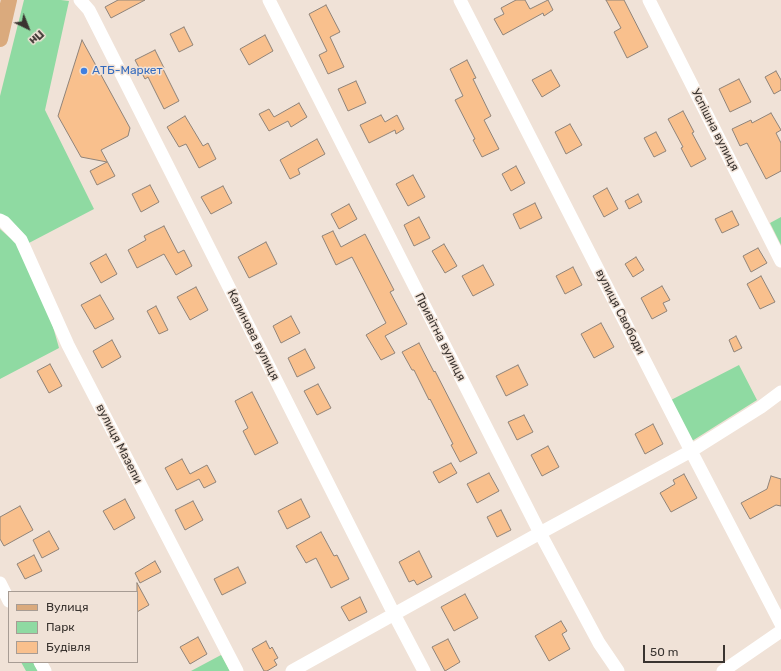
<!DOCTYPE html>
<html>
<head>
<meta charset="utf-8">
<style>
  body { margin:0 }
  #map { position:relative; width:781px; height:671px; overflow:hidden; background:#f0e2d7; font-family:Rubik,sans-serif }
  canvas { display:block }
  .legend { position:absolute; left:8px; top:591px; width:130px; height:72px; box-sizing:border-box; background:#f0e2d7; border:1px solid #a79c94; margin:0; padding:5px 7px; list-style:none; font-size:12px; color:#3a3430 }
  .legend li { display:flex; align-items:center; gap:8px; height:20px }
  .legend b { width:20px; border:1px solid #a79c94 }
  .north { position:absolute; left:8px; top:8px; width:40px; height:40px; -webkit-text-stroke:3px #f0e2d7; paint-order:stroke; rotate:137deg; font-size:11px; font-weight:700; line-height:16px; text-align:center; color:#3a3430 }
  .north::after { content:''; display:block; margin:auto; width:14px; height:18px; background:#3a3430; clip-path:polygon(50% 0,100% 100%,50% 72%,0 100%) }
  .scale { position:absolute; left:643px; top:645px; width:82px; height:18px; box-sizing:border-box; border:2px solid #3a3430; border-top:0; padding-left:5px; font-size:12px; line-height:14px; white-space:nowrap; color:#3a3430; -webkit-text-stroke:3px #f0e2d7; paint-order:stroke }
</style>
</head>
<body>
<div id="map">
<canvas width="781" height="671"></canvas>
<ul class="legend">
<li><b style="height:5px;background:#daaa7d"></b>Вулиця</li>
<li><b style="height:11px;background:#8fdaa2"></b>Парк</li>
<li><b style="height:11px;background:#f9c08d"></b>Будівля</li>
</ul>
<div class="north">Пн</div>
<div class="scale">50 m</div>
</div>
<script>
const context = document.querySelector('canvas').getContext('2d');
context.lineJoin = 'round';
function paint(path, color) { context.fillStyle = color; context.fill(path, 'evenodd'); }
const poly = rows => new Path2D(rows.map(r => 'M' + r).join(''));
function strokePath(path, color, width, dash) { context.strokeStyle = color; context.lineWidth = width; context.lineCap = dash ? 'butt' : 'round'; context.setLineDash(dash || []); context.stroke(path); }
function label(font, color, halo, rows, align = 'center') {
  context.font = font + ' Rubik,sans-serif'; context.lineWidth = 3; context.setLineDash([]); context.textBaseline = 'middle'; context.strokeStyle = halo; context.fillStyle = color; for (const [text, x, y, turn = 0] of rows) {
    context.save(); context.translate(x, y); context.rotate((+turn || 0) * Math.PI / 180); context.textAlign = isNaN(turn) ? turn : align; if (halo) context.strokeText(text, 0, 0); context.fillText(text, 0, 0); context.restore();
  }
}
const green = poly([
  [24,0,61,0,69,1,45,110,94,209,27,244,0,214,0,96],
  [781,217,781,245,770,223],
  [0,229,18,245,50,316,59,348,0,379],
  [739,365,757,400,692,441,671,400],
  [221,655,230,671,191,671],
  [21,662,33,662,38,671,26,671]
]);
const building = poly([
  [118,0,145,0,111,18,105,7,118,0],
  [516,0,525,0,530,9,548,0,553,10,544,16,543,13,503,35,494,19,504,14,501,8,516,0],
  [606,0,624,0,648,47,627,58,614,32,621,28,606,0],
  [326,5,340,32,330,37,344,67,328,74,319,55,327,51,309,14,326,5],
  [184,27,193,45,179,52,170,34,184,27],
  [265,35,273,51,249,65,240,49,265,35],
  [82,40,130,128,128,136,101,150,115,176,97,185,90,171,107,162,81,157,58,116,82,40],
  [155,50,164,68,163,69,179,101,164,109,148,77,145,79,135,60,155,50],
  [467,60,476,78,473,79,491,116,484,120,499,149,482,157,473,140,475,139,455,100,463,96,450,69,467,60],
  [551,70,560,86,542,97,532,80,551,70],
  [776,71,781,80,781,90,774,94,765,77,776,71],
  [739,79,751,102,730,112,719,89,739,79],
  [356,81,366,103,348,111,338,89,356,81],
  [299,103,307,117,291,127,288,121,269,131,259,114,269,109,274,117,299,103],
  [683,111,694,132,692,133,706,159,691,167,681,148,683,147,668,119,683,111],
  [771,113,781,130,776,133,781,143,781,171,766,179,747,143,740,146,732,129,751,120,752,123,771,113],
  [381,115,385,122,397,115,404,129,396,134,395,130,369,143,360,125,381,115],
  [185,116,203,146,208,143,216,159,199,168,186,144,179,147,167,127,185,116],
  [570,124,582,145,566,154,555,132,570,124],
  [656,132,666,151,654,157,644,138,656,132],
  [317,139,325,154,298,169,300,174,290,179,280,160,317,139],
  [516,166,525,183,511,191,502,174,516,166],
  [413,175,425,197,408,206,396,184,413,175],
  [150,185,159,202,141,212,132,194,150,185],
  [223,186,232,203,211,214,201,197,223,186],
  [607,188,618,209,604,217,593,196,607,188],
  [638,194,642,202,629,209,625,201,638,194],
  [535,203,542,218,520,229,513,214,535,203],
  [349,204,357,219,339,229,331,214,349,204],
  [732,211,739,225,722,233,715,219,732,211],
  [419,217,430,238,414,246,404,225,419,217],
  [164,226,178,253,184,250,192,266,176,275,164,254,137,268,128,250,146,240,144,236,164,226],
  [333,231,341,247,365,234,394,290,390,292,407,324,385,336,395,353,381,360,366,335,386,323,352,257,336,265,322,236,333,231],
  [266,242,277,264,249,278,238,257,266,242],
  [444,244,457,266,445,273,432,251,444,244],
  [758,248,767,263,751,272,743,256,758,248],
  [106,254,117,274,101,283,90,263,106,254],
  [636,257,644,270,633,277,625,264,636,257],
  [483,265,494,285,473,296,462,276,483,265],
  [573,267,582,285,565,294,556,276,573,267],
  [761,276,775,302,760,309,747,284,761,276],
  [662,286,670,300,663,303,667,311,652,319,641,298,662,286],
  [196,287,208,310,190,320,177,297,196,287],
  [100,295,114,319,95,329,81,305,100,295],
  [156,306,168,330,159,334,147,311,156,306],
  [291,316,300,333,281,343,273,326,291,316],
  [601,323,614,347,594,358,581,334,601,323],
  [736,336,742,348,734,352,729,340,736,336],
  [112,340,121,357,102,368,93,351,112,340],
  [419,343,434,372,435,371,477,453,460,462,451,445,453,444,430,399,429,400,414,370,412,370,402,352,419,343],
  [305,349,315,368,297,377,288,358,305,349],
  [50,364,62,386,49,393,37,371,50,364],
  [518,365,528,385,506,396,496,376,518,365],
  [318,384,331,408,317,415,304,391,318,384],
  [252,392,278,443,255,455,243,431,248,428,235,401,252,392],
  [524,415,533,432,517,440,508,422,524,415],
  [653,424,663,444,645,454,635,434,653,424],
  [548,446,559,467,542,476,531,455,548,446],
  [182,459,190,474,207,465,216,482,204,488,199,479,177,490,165,468,182,459],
  [451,463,457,473,439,483,433,472,451,463],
  [489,473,499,491,477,503,467,484,489,473],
  [684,474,697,498,671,512,660,493,675,484,673,480,684,474],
  [771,476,781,479,781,506,776,505,750,519,741,503,767,489,771,476],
  [125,499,135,518,114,530,103,511,125,499],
  [301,499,310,517,287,529,278,511,301,499],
  [193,501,203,520,185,530,175,510,193,501],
  [20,506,33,530,4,546,0,539,0,517,20,506],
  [501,510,511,530,497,537,487,517,501,510],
  [49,531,59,549,42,558,33,540,49,531],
  [321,532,334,556,337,555,349,579,331,588,316,558,306,563,296,546,321,532],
  [419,551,432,577,417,585,414,580,409,582,399,562,419,551],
  [34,555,42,571,25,579,17,564,34,555],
  [155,561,161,572,140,583,135,573,155,561],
  [238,567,246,583,222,595,214,579,238,567],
  [137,583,149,605,137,612,137,583],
  [465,594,478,618,454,631,441,607,465,594],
  [360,597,367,612,349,621,341,607,360,597],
  [561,621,567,631,562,634,570,649,549,661,535,636,561,621],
  [198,637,207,654,190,664,180,647,198,637],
  [448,639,460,662,445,671,432,647,448,639],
  [266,641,270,649,272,647,278,658,274,660,277,665,267,671,264,671,252,649,266,641]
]);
const minor = poly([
  [80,0,89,10,394,614,424,671],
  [269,0,540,533,599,643,618,671],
  [460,0,691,451,781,624],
  [649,0,781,261],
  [0,220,4,222,21,240,68,345,237,671],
  [0,583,9,601],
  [40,662,45,671],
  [292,671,540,533,691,451,761,407,781,392],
  [723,671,781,631]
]);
const major = poly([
  [0,39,9,0]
]);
const markers = [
  [84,71,4,"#3f7fe0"]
];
const shopNames = [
  ["АТБ-Маркет",92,71]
];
const streetNames = [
  ["Успішна вулиця",715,130,63],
  ["вулиця Свободи",620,312,63],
  ["Калинова вулиця",253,335,63],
  ["Привітна вулиця",440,337,63],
  ["вулиця Мазепи",119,444,63]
];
paint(green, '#8fdaa2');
paint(building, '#f9c08d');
strokePath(building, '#8f8379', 1);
strokePath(minor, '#fff', 13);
strokePath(major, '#daaa7d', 16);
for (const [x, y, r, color] of markers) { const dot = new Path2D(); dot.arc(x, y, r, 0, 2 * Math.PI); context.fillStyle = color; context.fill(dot); strokePath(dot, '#f0e2d7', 1.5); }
label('12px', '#366cbe', '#f0e2d7', shopNames, 'left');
label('12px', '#3a3430', '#f0e2d7', streetNames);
</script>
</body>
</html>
